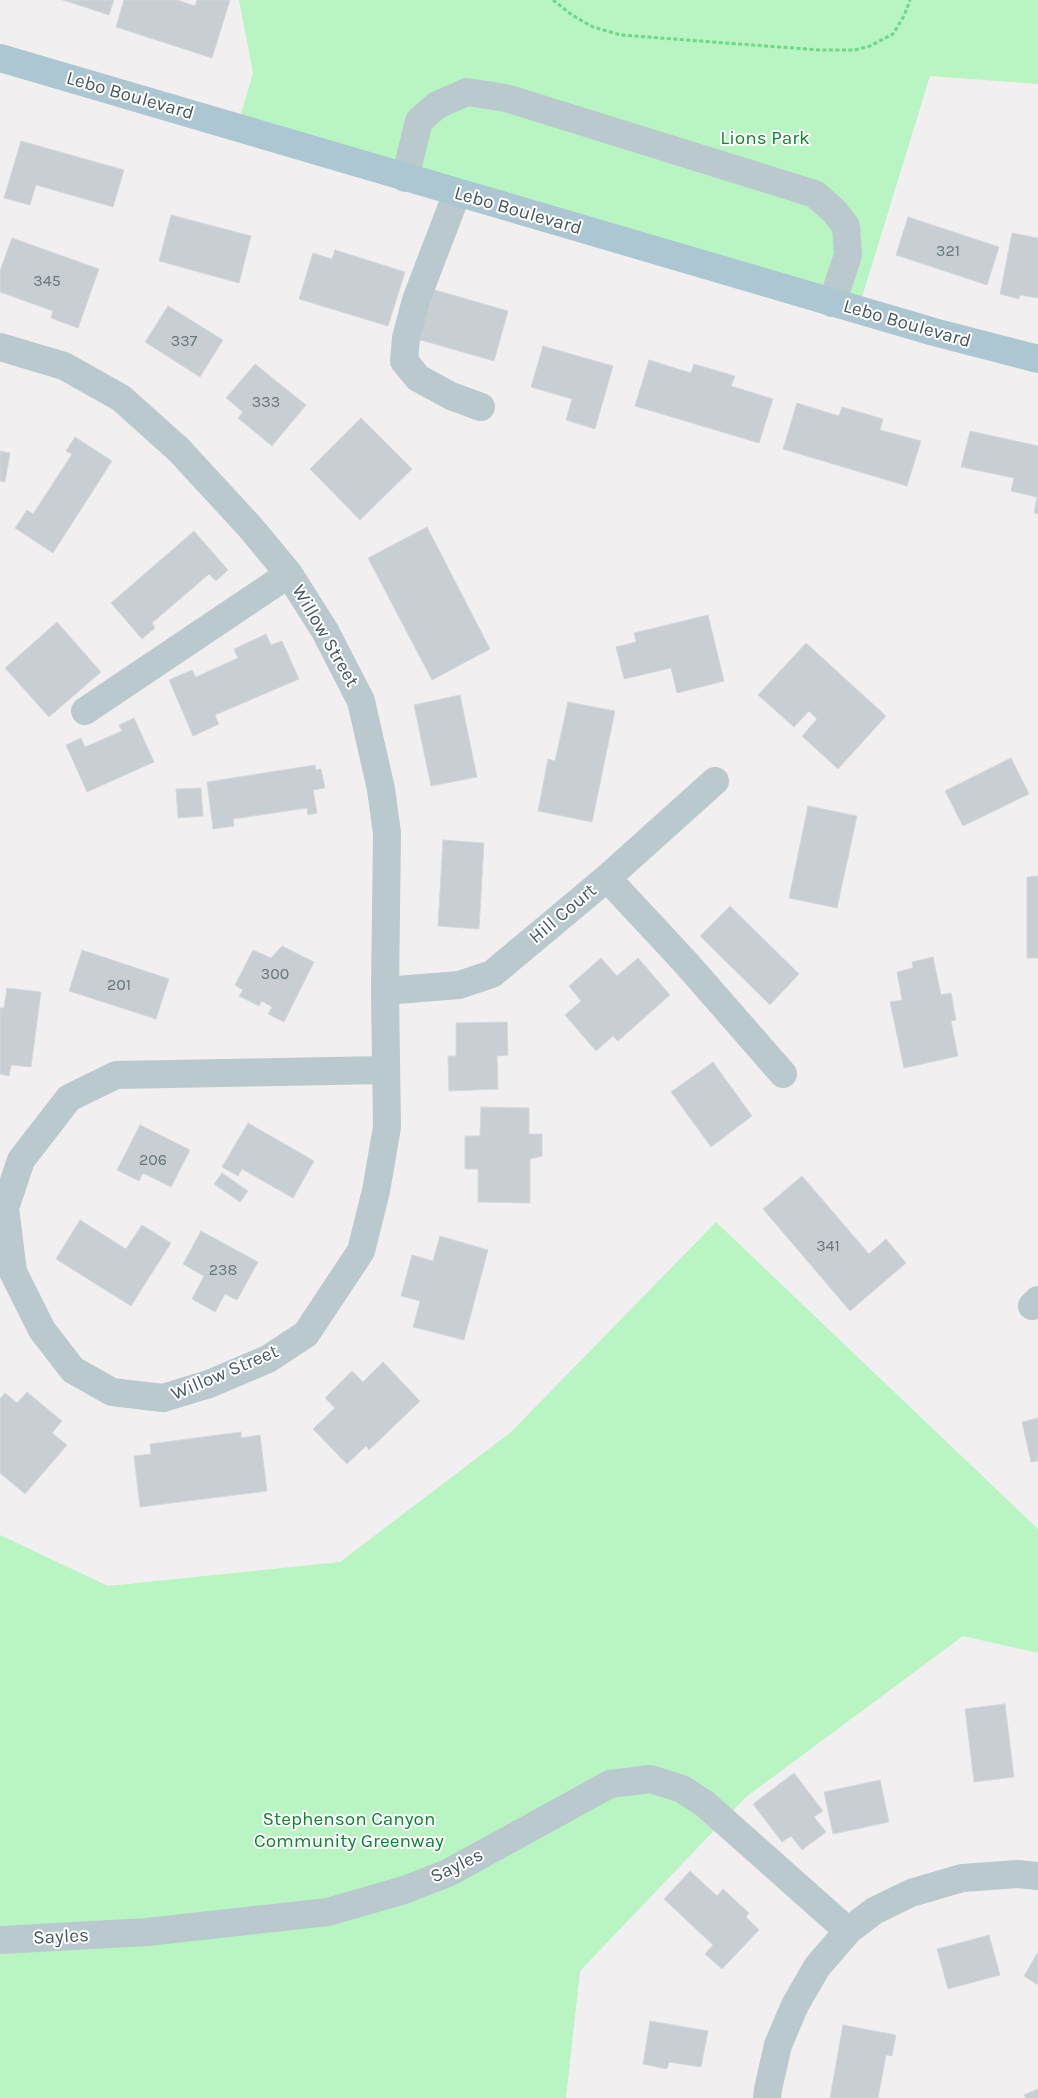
<!DOCTYPE html>
<html>
<head>
<meta charset="utf-8">
<style>
  body { margin:0 }
  canvas { display:block; background:#f2eff0 }
</style>
</head>
<body>
<canvas width="1038" height="2098"></canvas>
<script>
const context = document.querySelector('canvas').getContext('2d');
context.lineJoin = 'round';
function paint(path, color) { context.fillStyle = color; context.fill(path, 'evenodd'); }
const poly = rows => new Path2D(rows.map(r => 'M' + r).join(''));
function strokePath(path, color, width, dash) { context.strokeStyle = color; context.lineWidth = width; context.lineCap = dash ? 'butt' : 'round'; context.setLineDash(dash || []); context.stroke(path); }
function label(font, color, halo, rows, align = 'center') {
  context.font = font + ' Karla,sans-serif'; context.lineWidth = 4; context.setLineDash([]); context.textBaseline = 'middle'; context.strokeStyle = halo; context.fillStyle = color; for (const [text, x, y, turn = 0] of rows) {
    context.save(); context.translate(x, y); context.rotate((+turn || 0) * Math.PI / 180); context.textAlign = isNaN(turn) ? turn : align; if (halo) context.strokeText(text, 0, 0); context.fillText(text, 0, 0); context.restore();
  }
}
const green = poly([
  [239,0,1038,0,1038,84,930,76,858,310,237,128,253,73],
  [716,1222,1038,1529,1038,1653,963,1636,746,1797,580,1971,566,2098,0,2098,0,1535,108,1586,340,1562,511,1432]
]);
const building = poly([
  [63,0,114,0,109,15,63,0],
  [124,0,177,0,195,6,197,0,230,0,212,58,116,27,124,0],
  [21,141,124,170,113,207,36,185,30,205,4,198,21,141],
  [171,215,251,236,239,283,159,261,171,215],
  [908,217,999,247,987,285,896,255,908,217],
  [1012,233,1038,238,1038,298,1020,295,1019,299,1000,294,1012,233],
  [12,238,99,269,78,328,51,318,53,311,0,292,0,271,12,238],
  [335,250,405,272,388,326,299,299,313,253,332,259,335,250],
  [432,289,508,311,494,361,417,339,432,289],
  [168,306,223,340,200,377,145,342,168,306],
  [543,346,613,366,595,429,566,420,572,399,531,387,543,346],
  [649,360,691,373,694,364,735,376,731,386,773,399,759,443,635,406,649,360],
  [255,364,306,405,272,446,238,418,243,412,226,398,255,364],
  [797,403,839,416,842,407,883,419,880,430,921,441,907,486,783,449,797,403],
  [361,418,412,469,360,520,310,469,361,418],
  [970,431,1038,446,1038,514,1034,513,1037,497,1011,491,1014,478,961,467,970,431],
  [75,437,112,461,53,553,15,528,27,510,33,514,72,454,66,451,75,437],
  [0,451,10,453,5,482,0,481,0,451],
  [427,527,490,649,432,680,368,558,427,527],
  [194,531,228,570,216,581,209,574,152,623,155,628,142,639,111,603,194,531],
  [708,615,724,681,677,693,671,668,624,679,616,647,636,642,634,633,708,615],
  [57,622,101,672,49,717,5,668,57,622],
  [266,634,271,645,282,641,299,679,215,715,219,724,193,736,169,680,192,670,196,677,238,658,234,649,266,634],
  [806,643,886,716,838,769,802,736,817,719,809,711,794,727,758,695,806,643],
  [460,695,477,777,431,786,414,705,460,695],
  [568,702,615,711,592,822,538,811,548,759,555,761,568,702],
  [134,718,154,762,87,792,66,745,81,738,85,747,122,731,119,725,134,718],
  [1011,758,1029,794,963,826,945,791,1011,758],
  [315,765,316,770,321,769,325,788,313,790,317,813,308,815,307,808,233,819,234,826,213,829,207,782,315,765],
  [201,788,203,816,178,818,176,789,201,788],
  [808,806,857,816,837,908,789,898,808,806],
  [443,840,484,843,479,929,438,926,443,840],
  [1038,876,1038,958,1027,958,1027,877,1038,876],
  [730,906,799,974,770,1005,700,936,730,906],
  [282,946,314,962,284,1022,268,1014,272,1007,262,1001,259,1006,239,996,243,990,235,985,253,950,271,958,282,946],
  [82,950,169,979,156,1019,69,991,82,950],
  [933,957,941,995,951,993,956,1020,951,1021,958,1056,904,1068,890,1002,902,1000,897,972,913,968,912,962,933,957],
  [601,958,617,976,638,958,670,995,618,1041,613,1036,596,1051,565,1015,581,1001,569,986,601,958],
  [7,988,41,992,31,1067,11,1065,9,1076,0,1074,0,1008,4,1008,7,988],
  [507,1022,508,1055,497,1056,498,1089,449,1091,448,1056,456,1056,456,1023,507,1022],
  [713,1062,752,1116,711,1147,671,1092,713,1062],
  [481,1107,529,1108,529,1134,542,1134,542,1156,530,1159,530,1203,478,1202,478,1169,465,1169,465,1136,480,1136,481,1107],
  [248,1123,314,1161,293,1198,242,1169,238,1176,222,1167,248,1123],
  [140,1125,190,1150,171,1187,143,1173,139,1181,117,1170,140,1125],
  [222,1173,248,1191,240,1202,214,1184,222,1173],
  [802,1176,869,1254,886,1239,906,1263,850,1311,763,1209,802,1176],
  [80,1220,126,1249,142,1225,171,1243,131,1306,56,1259,80,1220],
  [201,1231,258,1262,237,1300,225,1294,215,1312,192,1299,204,1276,183,1264,201,1231],
  [440,1236,488,1250,464,1340,413,1327,420,1301,401,1296,412,1255,433,1261,440,1236],
  [383,1362,420,1401,369,1450,366,1446,347,1464,313,1429,335,1408,325,1398,352,1371,363,1382,383,1362],
  [27,1392,62,1421,52,1433,67,1445,25,1494,0,1473,0,1399,5,1393,17,1403,27,1392],
  [1038,1418,1038,1461,1031,1462,1022,1422,1038,1418],
  [241,1432,241,1438,260,1435,267,1491,140,1507,134,1456,151,1454,150,1444,241,1432],
  [1005,1704,1014,1777,974,1782,965,1709,1005,1704],
  [794,1773,823,1811,814,1817,826,1832,802,1850,791,1836,782,1842,753,1804,794,1773],
  [880,1780,889,1822,833,1834,824,1792,880,1780],
  [690,1871,717,1896,723,1889,749,1913,746,1917,759,1930,722,1969,705,1954,713,1945,664,1899,690,1871],
  [989,1935,1000,1975,948,1989,937,1949,989,1935],
  [1038,1952,1038,1985,1024,1976,1038,1952],
  [650,2021,708,2031,701,2067,669,2062,667,2069,643,2064,650,2021],
  [843,2025,896,2035,892,2056,886,2055,878,2098,830,2098,843,2025],
  [1038,2089,1038,2098,1026,2098,1024,2095,1038,2089]
]);
const path = poly([
  [553,0,572,15,593,27,621,35,819,50,855,50,870,46,893,34,904,16,910,0]
]);
const minor = poly([
  [405,178,419,121,437,105,467,92,506,98,815,194,834,211,846,226,848,255,832,303],
  [457,193,416,300,406,338,404,361,418,378,451,396,481,407],
  [0,347,64,366,121,398,179,450,250,527,289,574,325,631,361,701,381,789,387,833,385,991,387,1127,376,1191,361,1251,306,1334,268,1359,209,1384,163,1398,112,1392,73,1370,42,1330,13,1272,5,1208,21,1160,69,1098,116,1075,385,1070],
  [85,711,289,574],
  [607,878,687,964,783,1074],
  [385,991,459,985,492,974,607,878,715,781],
  [1032,1306,1038,1300],
  [0,1940,147,1932,328,1912,404,1890,448,1873,610,1784,651,1779,682,1789,705,1804,848,1931],
  [767,2098,768,2089,778,2045,795,2005,817,1967,848,1931,874,1911,911,1893,962,1878,1018,1874,1038,1876]
]);
const major = poly([
  [0,58,934,332,1038,359]
]);
const numberNames = [
  ["321",948,251],
  ["345",47,281],
  ["337",184,341],
  ["333",266,402],
  ["300",275,974],
  ["201",119,985],
  ["206",153,1160],
  ["341",828,1246],
  ["238",223,1270]
];
const streetNames = [
  ["Lebo Boulevard",130,96,16],
  ["Lebo Boulevard",518,211,16],
  ["Lebo Boulevard",907,324,16],
  ["Willow Street",325,636,60],
  ["Hill Court",563,914,-40],
  ["Willow Street",225,1373,-23],
  ["Sayles",457,1866,-26],
  ["Sayles",61,1937,-3]
];
const parkNames = [
  ["Lions Park",765,139],
  ["Stephenson Canyon",349,1820],
  ["Community Greenway",349,1842]
];
paint(green, '#b9f4c3');
paint(building, '#c9ced3');
strokePath(building, '#d3d8dc', 1);
strokePath(path, '#6dd78b', 3, [4, 2.5]);
strokePath(minor, '#b9c9ce', 28);
strokePath(major, '#acc7d2', 28);
label('16px', '#66767d', null, numberNames);
label('19px', '#455960', '#fff', streetNames);
label('19px', '#0c852e', '#fff', parkNames);
</script>
</body>
</html>
